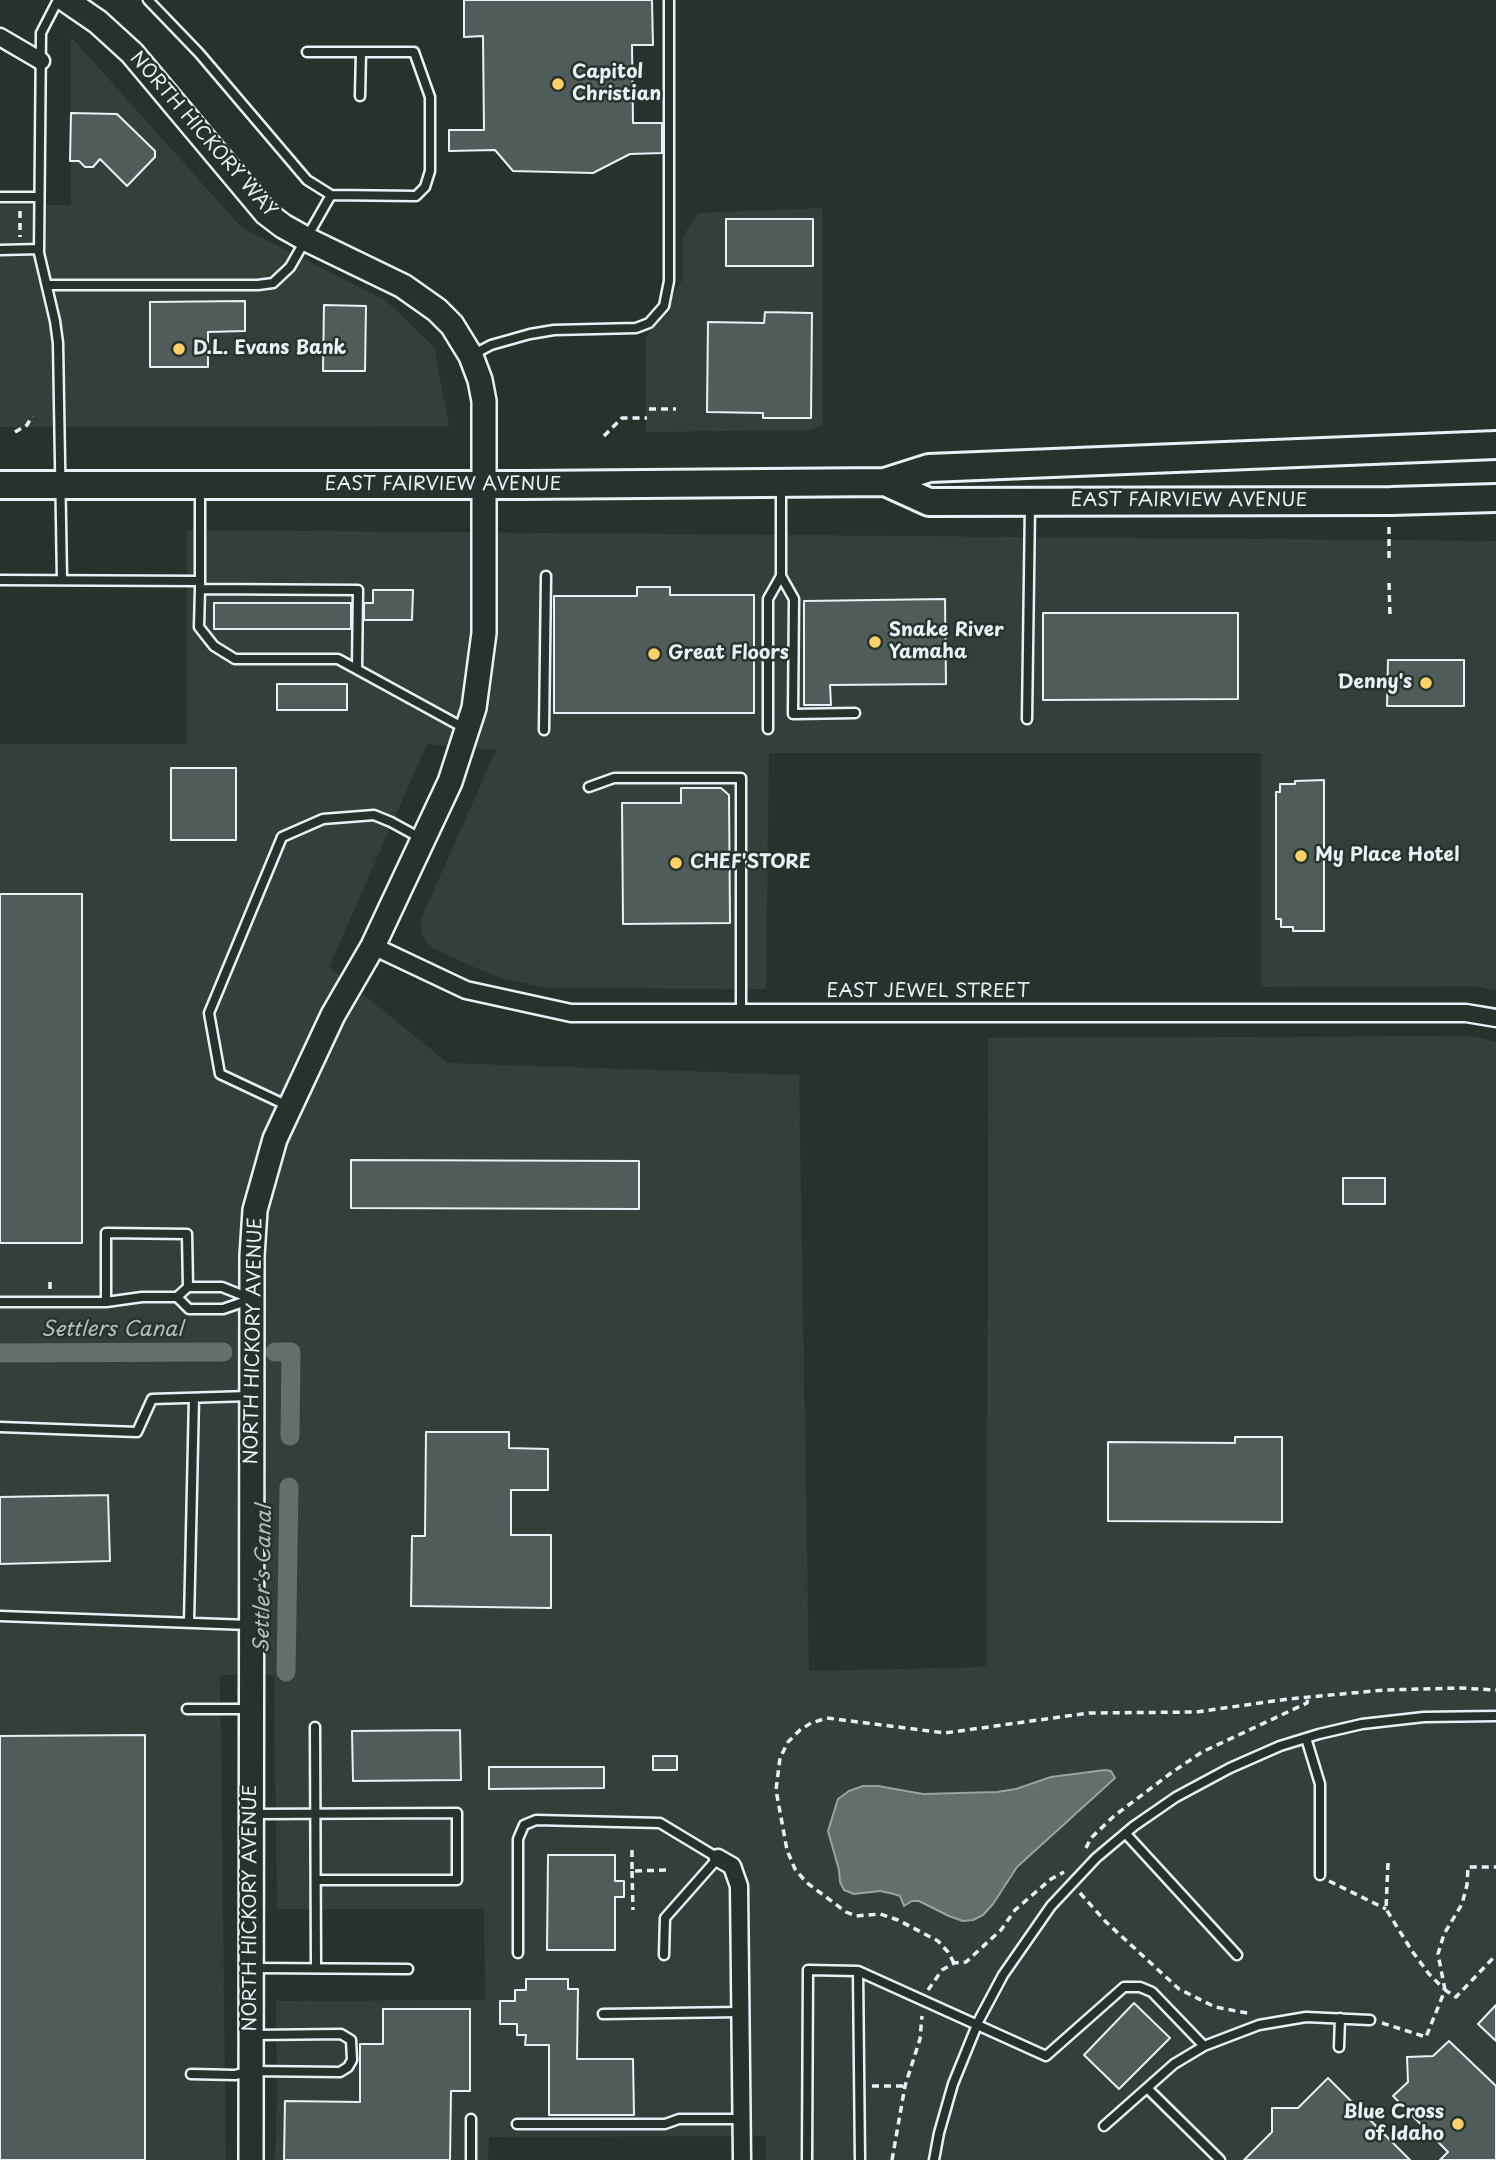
<!DOCTYPE html>
<html>
<head>
<meta charset="utf-8">
<style>
  body { margin:0 }
  canvas { display:block; background:#26332d }
</style>
</head>
<body>
<canvas width="1496" height="2160"></canvas>
<script>
const context = document.querySelector('canvas').getContext('2d');
context.lineJoin = 'round';
function paint(path, color) { context.fillStyle = color; context.fill(path, 'evenodd'); }
const poly = rows => new Path2D(rows.map(r => 'M' + r).join(''));
function strokePath(path, color, width, dash) { context.strokeStyle = color; context.lineWidth = width; context.lineCap = dash ? 'butt' : 'round'; context.setLineDash(dash || []); context.stroke(path); }
function label(font, color, halo, rows, align = 'center') {
  context.font = font + ' "Playpen Sans",sans-serif'; context.lineWidth = 5; context.setLineDash([]); context.textBaseline = 'middle'; context.strokeStyle = halo; context.fillStyle = color; for (const [text, x, y, turn = 0] of rows) {
    context.save(); context.translate(x, y); context.rotate((+turn || 0) * Math.PI / 180); context.textAlign = isNaN(turn) ? turn : align; if (halo) context.strokeText(text, 0, 0); context.fillText(text, 0, 0); context.restore();
  }
}
const built = poly([
  [71,37,242,228,385,300,434,347,449,426,0,427,0,205,71,205],
  [822,208,823,425,810,430,646,432,646,337,683,279,683,236,699,213],
  [187,530,1496,541,1496,991,1476,986,1261,987,1261,753,769,753,766,989,550,988,506,980,469,965,429,946,421,932,421,919,496,750,427,744,329,967,448,1063,799,1075,809,1671,987,1667,988,1038,1472,1036,1496,1042,1496,2160,766,2160,766,2136,489,2137,488,2160,275,2160,277,2095,276,2001,485,2000,484,1909,277,1909,274,1675,220,1675,226,2160,0,2160,0,744,187,744]
]);
const water = poly([
  [1105,1770,1111,1771,1115,1778,1017,1867,993,1904,983,1915,973,1920,963,1921,949,1916,919,1901,912,1901,904,1906,900,1896,894,1894,880,1891,854,1894,844,1890,840,1882,839,1870,828,1831,838,1799,849,1791,863,1786,878,1786,923,1794,997,1792,1016,1789,1051,1777,1105,1770]
]);
const canal = poly([
  [275,1352,291,1352,290,1436],
  [0,1353,223,1352],
  [286,1672,289,1487]
]);
const building = poly([
  [464,0,652,0,653,45,632,45,633,123,662,123,662,153,630,154,593,173,513,171,495,150,449,151,449,130,484,130,483,36,464,37,464,0],
  [71,113,117,114,155,151,155,157,127,186,100,159,93,167,85,167,79,161,70,161,71,113],
  [726,219,813,219,813,266,726,266,726,219],
  [245,301,245,331,208,332,208,367,150,367,150,302,245,301],
  [324,305,366,306,365,371,323,371,324,305],
  [765,312,812,313,811,418,763,418,763,413,707,412,708,322,764,323,765,312],
  [637,587,670,587,670,595,754,595,754,713,554,713,554,596,637,596,637,587],
  [373,590,413,590,412,620,364,620,364,603,373,603,373,590],
  [945,599,946,684,830,685,831,705,804,705,804,601,945,599],
  [214,603,351,603,351,629,214,629,214,603],
  [1043,613,1238,613,1238,699,1043,700,1043,613],
  [1388,660,1464,660,1464,706,1387,706,1388,660],
  [277,684,347,684,347,710,277,710,277,684],
  [171,768,236,768,236,840,171,840,171,768],
  [1324,780,1324,931,1293,931,1293,927,1281,927,1281,919,1276,919,1276,792,1280,792,1280,784,1295,784,1295,781,1324,780],
  [681,788,721,788,729,795,730,923,623,924,622,803,681,803,681,788],
  [0,894,82,894,82,1243,0,1243,0,894],
  [351,1160,639,1161,639,1209,351,1208,351,1160],
  [1343,1178,1385,1178,1385,1204,1343,1204,1343,1178],
  [426,1432,509,1432,509,1448,548,1449,548,1490,511,1490,511,1535,551,1535,551,1608,411,1606,412,1536,425,1536,426,1432],
  [1235,1437,1282,1437,1282,1522,1108,1521,1108,1442,1235,1443,1235,1437],
  [108,1495,110,1561,0,1564,0,1497,108,1495],
  [460,1730,461,1780,353,1781,352,1731,460,1730],
  [145,1735,145,2160,0,2160,0,1736,145,1735],
  [653,1756,677,1756,677,1770,653,1770,653,1756],
  [489,1767,604,1767,604,1788,489,1789,489,1767],
  [548,1855,615,1855,615,1881,624,1881,624,1897,615,1897,615,1950,547,1950,548,1855],
  [526,1979,568,1979,568,1989,578,1989,577,2059,633,2059,634,2115,549,2115,549,2045,525,2045,526,2035,517,2035,517,2024,500,2024,500,2001,515,2001,515,1990,526,1990,526,1979],
  [1134,2003,1170,2038,1119,2089,1084,2055,1134,2003],
  [1496,2005,1496,2041,1478,2024,1496,2005],
  [383,2009,470,2009,470,2091,451,2091,450,2160,284,2160,285,2101,360,2102,360,2044,383,2044,383,2009],
  [1449,2041,1496,2086,1496,2160,1440,2160,1448,2152,1393,2096,1408,2082,1407,2057,1433,2056,1449,2041],
  [1328,2078,1410,2160,1244,2160,1272,2132,1272,2108,1298,2108,1328,2078]
]);
const path = poly([
  [20,211,20,237],
  [649,409,676,409],
  [15,432,27,425,32,416],
  [604,436,622,418,647,418],
  [1389,527,1389,563],
  [1389,583,1390,616],
  [50,1289,50,1278],
  [1086,1848,1091,1838,1114,1816,1171,1773,1202,1752,1307,1703,1308,1697],
  [632,1850,632,1871,668,1870],
  [1388,1863,1386,1909,1412,1951,1429,1974,1444,1989],
  [632,1871,633,1910],
  [1329,1881,1386,1909],
  [1080,1893,1106,1922,1179,1989,1215,2007,1252,2014],
  [954,1963,948,1952,938,1941,898,1920,880,1914,856,1916,846,1912,806,1882,795,1869,787,1850,776,1790,780,1758,788,1742,800,1730,811,1723,827,1718,945,1733,1089,1713,1196,1712,1288,1699,1384,1690,1460,1688,1496,1690],
  [928,1990,942,1970,954,1963,966,1962,1001,1930,1015,1910,1051,1879,1064,1872],
  [1445,1990,1438,1954,1444,1934,1462,1904,1467,1885,1468,1867,1496,1867],
  [1382,2023,1426,2037,1445,1990,1456,1997,1496,1955],
  [872,2086,905,2086],
  [892,2160,905,2086,920,2039,922,2016]
]);
const lane = poly([
  [58,0,41,33,39,253,55,321,58,343,62,580],
  [148,0,199,53,307,180,331,195],
  [360,96,361,52],
  [0,197,39,197],
  [0,250,39,249],
  [47,285,258,285,273,283,290,267,331,195,416,196,425,187,430,171,430,97,414,52,307,52],
  [474,354,491,345,530,334,554,330,636,328,649,323,664,306,669,281,669,0],
  [200,488,200,589,358,590,357,669],
  [781,488,781,576,794,599,793,714,855,713],
  [0,580,200,581],
  [200,589,199,627,214,646,235,659,338,659,464,728],
  [1027,719,1030,505],
  [768,729,768,599,781,576],
  [544,730,546,576],
  [589,787,614,778,741,778,741,1013],
  [288,1106,220,1074,209,1013,282,837,323,819,374,815,391,822,422,839],
  [188,1287,222,1287,252,1299,223,1309,189,1309,177,1297,188,1287],
  [0,1302,106,1302,106,1233,187,1234,188,1287],
  [106,1302,142,1297,177,1297],
  [0,1427,137,1432,152,1399,249,1396],
  [0,1616,249,1625],
  [189,1622,194,1398],
  [187,1709,251,1709],
  [315,1727,316,1968],
  [1306,1738,1320,1784,1320,1875],
  [254,1814,457,1813,457,1880,316,1880],
  [1126,1834,1237,1955],
  [518,1953,518,1839,524,1825,536,1820,660,1823,718,1858,665,1918,664,1955],
  [254,1968,408,1969],
  [858,1971,860,2160],
  [603,2014,740,2012],
  [1204,2046,1259,2025,1306,2017,1370,2020],
  [1339,2047,1340,2018],
  [191,2074,235,2075,251,2071,340,2072,348,2067,352,2060,351,2040,341,2034,254,2035],
  [1147,2088,1220,2160],
  [471,2119,471,2160],
  [517,2124,665,2124,679,2119,741,2119],
  [807,2160,808,1970,858,1971,1046,2056,1124,1987,1140,1987,1152,1992,1204,2046,1174,2064,1104,2126],
  [934,2160,939,2133,953,2084,979,2020,1003,1975,1051,1906,1096,1858,1134,1826,1176,1797,1230,1768,1280,1746,1319,1734,1362,1724,1424,1717,1496,1716]
]);
const street = poly([
  [0,37,41,61],
  [373,946,466,990,571,1013,1466,1013,1496,1018],
  [718,1858,732,1866,739,1886,742,2160]
]);
const secondary = poly([
  [66,0,98,22,132,53,266,213,283,226,308,240,403,286,437,310,452,325,471,356,480,380,484,401,484,633,474,708,450,782,373,946,333,1015,275,1139,255,1210,252,1256,251,2160]
]);
const primary = poly([
  [885,482,929,502,1391,501,1496,498],
  [0,485,524,485,885,482,929,468,1496,445]
]);
const markers = [
  [558,84,7,"#ffd166"],
  [179,349,7,"#ffd166"],
  [875,642,7,"#ffd166"],
  [654,654,7,"#ffd166"],
  [1426,683,7,"#ffd166"],
  [1301,856,7,"#ffd166"],
  [676,863,7,"#ffd166"],
  [1458,2124,7,"#ffd166"]
];
const poiNames = [
  ["Capitol",572,73],
  ["Christian",572,95],
  ["D.L. Evans Bank",193,349],
  ["Snake River",889,631],
  ["Yamaha",889,653],
  ["Great Floors",668,654],
  ["Denny's",1412,683,"right"],
  ["My Place Hotel",1315,856],
  ["CHEF'STORE",690,863],
  ["Blue Cross",1444,2113,"right"],
  ["of Idaho",1444,2135,"right"]
];
const streetNames = [
  ["NORTH HICKORY WAY",203,135,49],
  ["EAST FAIRVIEW AVENUE",443,485],
  ["EAST FAIRVIEW AVENUE",1189,501],
  ["EAST JEWEL STREET",928,992],
  ["NORTH HICKORY AVENUE",254,1341,-89],
  ["NORTH HICKORY AVENUE",251,1908,-90]
];
const waterNames = [
  ["Settlers Canal",112,1330],
  ["Settler's Canal",264,1579,-89]
];
paint(built, '#333f3a');
paint(water, '#636f6d');
strokePath(water, '#98a3a5', 2);
strokePath(canal, '#636f6d', 19);
paint(building, '#505c59');
strokePath(building, '#e8f1f8', 2);
strokePath(lane, '#e8f1f8', 13);
strokePath(street, '#e8f1f8', 21);
strokePath(secondary, '#e8f1f8', 28);
strokePath(primary, '#e8f1f8', 32);
strokePath(path, '#e8f1f8', 3.5, [7, 5]);
strokePath(lane, '#26332d', 8);
strokePath(street, '#26332d', 16);
strokePath(secondary, '#26332d', 23);
strokePath(primary, '#26332d', 26);
for (const [x, y, r, color] of markers) { const dot = new Path2D(); dot.arc(x, y, r, 0, 2 * Math.PI); context.fillStyle = color; context.fill(dot); strokePath(dot, '#26332d', 2.5); }
label('bold 19px', '#e8f1f8', '#26332d', poiNames, 'left');
label('19px', '#e8f1f8', '#26332d', streetNames);
label('italic 21px', '#b3bdc0', '#26332d', waterNames);
</script>
</body>
</html>
